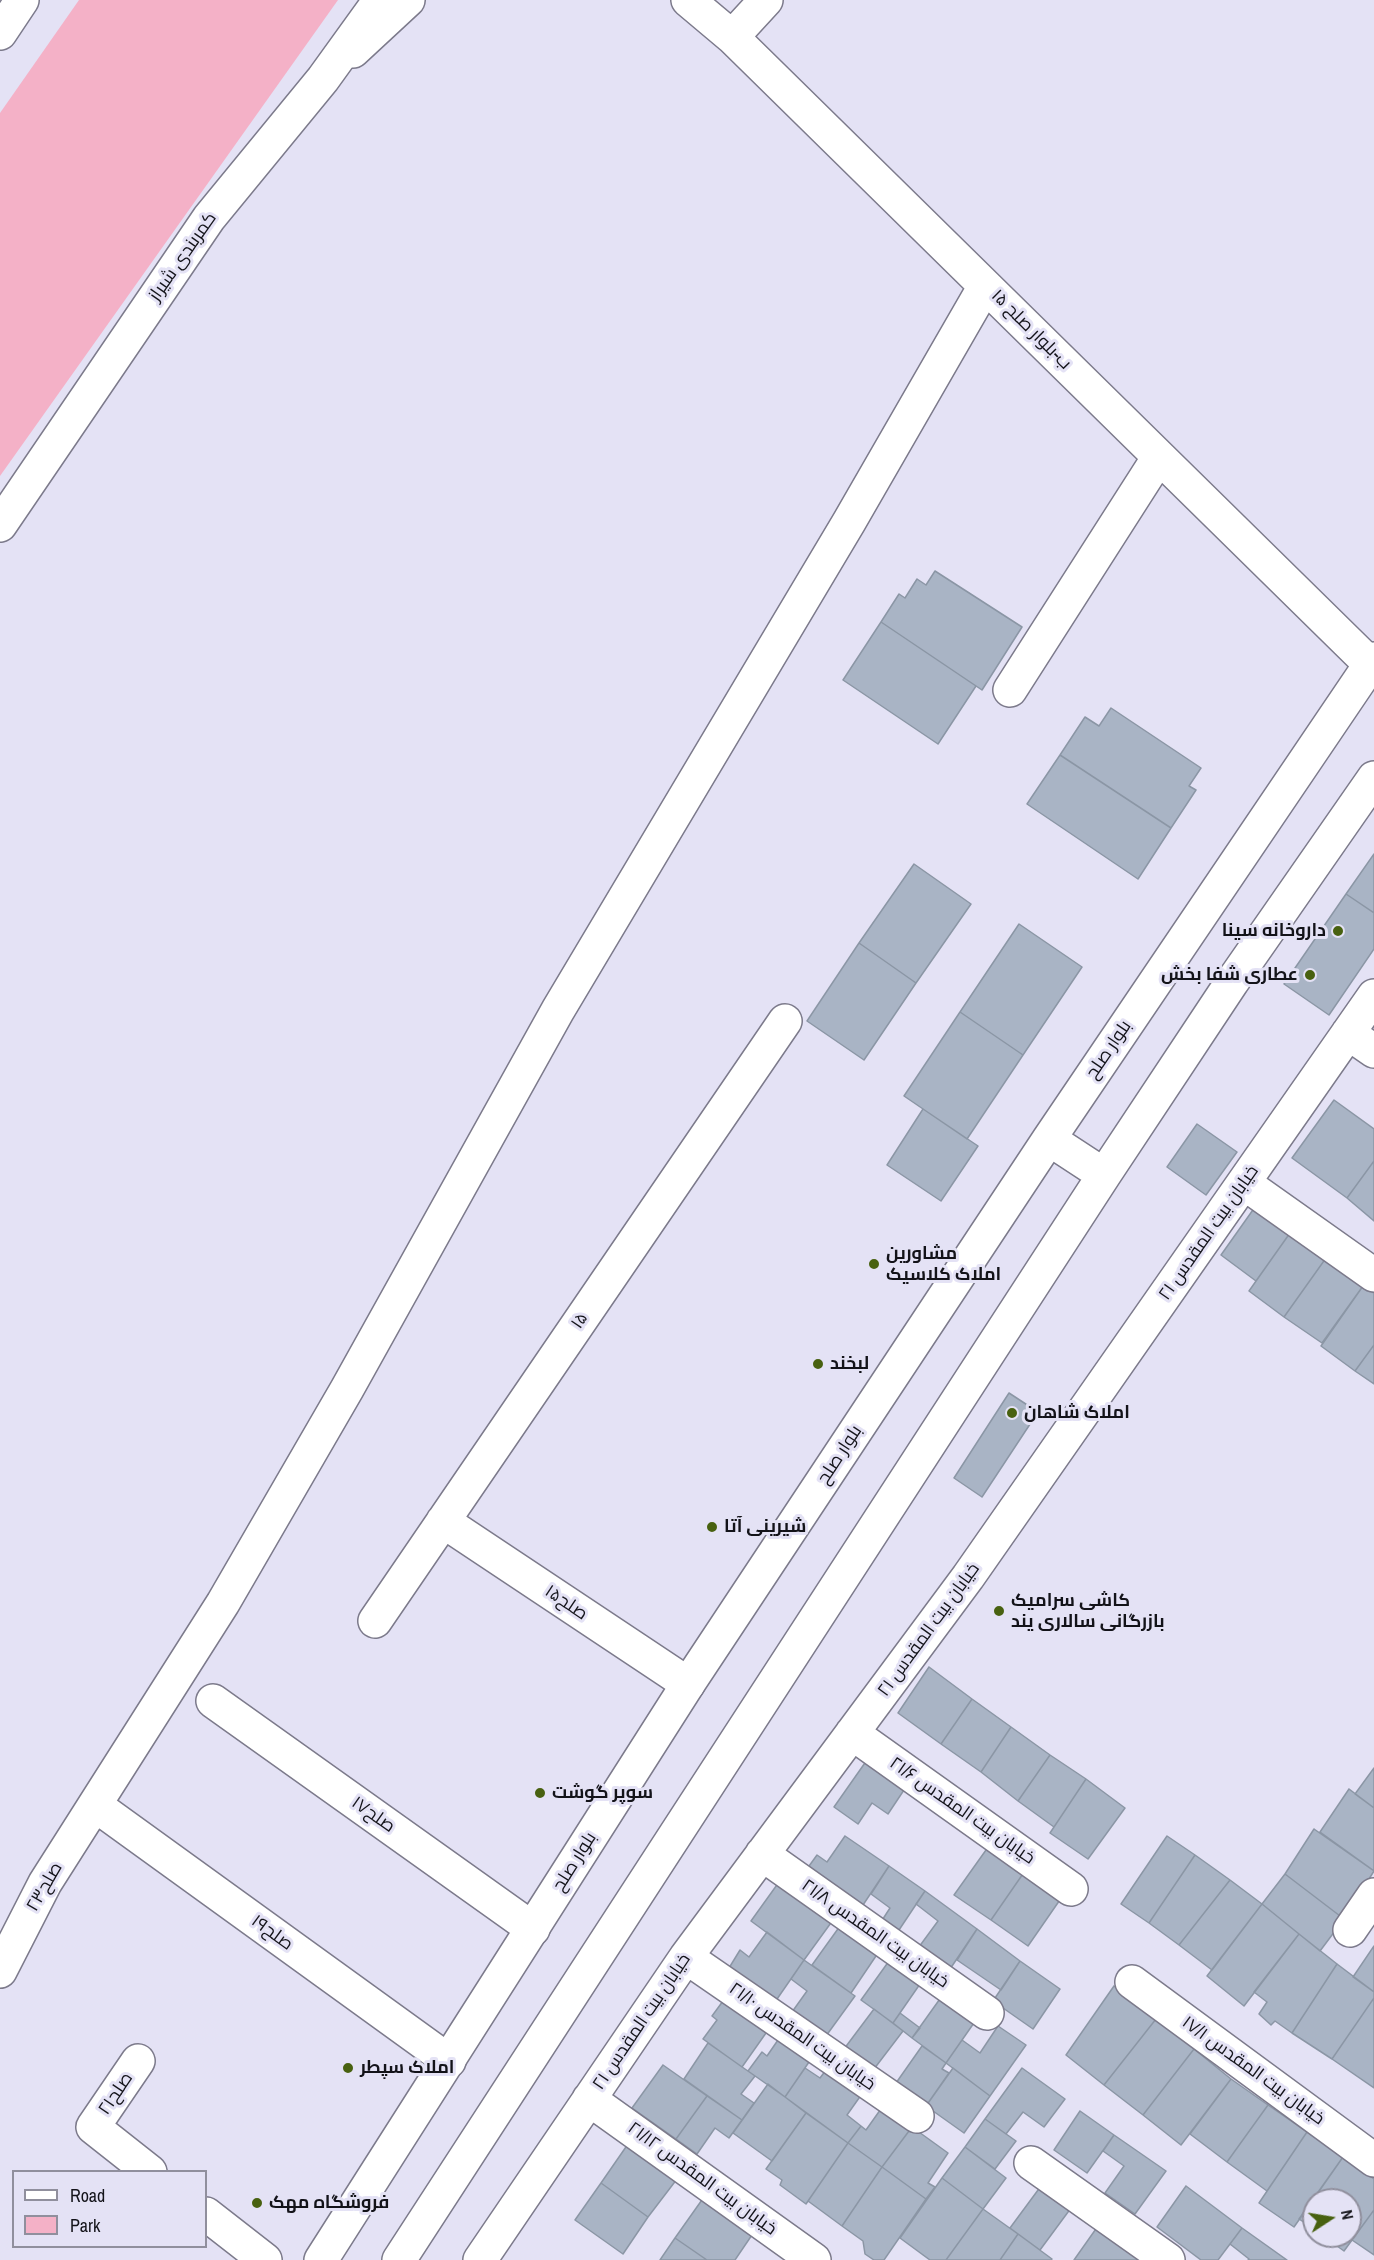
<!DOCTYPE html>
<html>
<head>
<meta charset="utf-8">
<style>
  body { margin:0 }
  #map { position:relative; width:1374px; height:2260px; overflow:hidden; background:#e4e2f5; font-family:"Archivo Narrow",sans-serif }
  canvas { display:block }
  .legend { position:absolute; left:12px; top:2170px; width:195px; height:78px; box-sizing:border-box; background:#e4e2f5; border:2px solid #908f9d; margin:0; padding:8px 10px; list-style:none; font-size:18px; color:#131319 }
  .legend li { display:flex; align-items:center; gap:12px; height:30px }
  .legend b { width:30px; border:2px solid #908f9d }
  .north { position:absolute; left:1302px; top:2188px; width:60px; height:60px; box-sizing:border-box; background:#e4e2f5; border:2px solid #908f9d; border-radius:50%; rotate:78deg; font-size:16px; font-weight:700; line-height:24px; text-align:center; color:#131319 }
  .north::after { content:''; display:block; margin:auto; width:21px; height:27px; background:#486110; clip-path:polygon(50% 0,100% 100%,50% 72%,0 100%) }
</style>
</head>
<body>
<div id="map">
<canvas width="1374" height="2260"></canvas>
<ul class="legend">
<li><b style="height:8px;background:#fff"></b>Road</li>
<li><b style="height:16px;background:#f4b1c7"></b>Park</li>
</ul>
<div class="north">N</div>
</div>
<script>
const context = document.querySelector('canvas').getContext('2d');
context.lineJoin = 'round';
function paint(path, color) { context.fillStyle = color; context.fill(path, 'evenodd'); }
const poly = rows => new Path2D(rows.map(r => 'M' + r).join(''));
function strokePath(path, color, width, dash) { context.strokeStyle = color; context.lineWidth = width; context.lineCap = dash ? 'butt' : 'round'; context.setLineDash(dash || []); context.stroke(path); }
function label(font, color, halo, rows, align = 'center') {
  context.font = font + ' "Archivo Narrow",Cairo,sans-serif'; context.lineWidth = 6; context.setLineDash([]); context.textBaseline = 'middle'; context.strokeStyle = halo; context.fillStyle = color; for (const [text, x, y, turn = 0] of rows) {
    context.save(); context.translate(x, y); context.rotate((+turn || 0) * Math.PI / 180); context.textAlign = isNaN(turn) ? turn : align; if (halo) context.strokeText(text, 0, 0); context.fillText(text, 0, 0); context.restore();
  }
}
const green = poly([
  [79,0,338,0,0,476,0,113]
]);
const building = poly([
  [935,571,1022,627,982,690,881,622,899,594,905,598,917,579,926,585,935,571],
  [881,622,976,686,938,744,843,680,881,622],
  [1111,708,1201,768,1189,786,1196,790,1171,828,1060,755,1085,717,1099,726,1111,708],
  [1060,755,1171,828,1138,879,1027,804,1060,755],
  [1374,854,1374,913,1346,894,1374,854],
  [914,864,971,904,916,983,859,943,914,864],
  [1346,894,1374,913,1374,949,1329,1015,1284,984,1346,894],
  [1019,924,1082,967,1023,1055,960,1012,1019,924],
  [859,943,916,983,864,1060,807,1021,859,943],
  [960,1012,1023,1055,967,1139,904,1096,960,1012],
  [1334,1100,1374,1129,1374,1161,1347,1198,1292,1158,1334,1100],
  [923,1109,978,1146,941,1201,887,1165,923,1109],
  [1197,1124,1237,1152,1206,1195,1167,1167,1197,1124],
  [1374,1161,1374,1221,1347,1198,1374,1161],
  [1255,1207,1290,1233,1256,1281,1221,1255,1255,1207],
  [1290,1233,1326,1258,1284,1317,1249,1291,1290,1233],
  [1326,1258,1363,1286,1322,1343,1284,1317,1326,1258],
  [1363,1286,1374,1293,1374,1345,1355,1371,1321,1346,1363,1286],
  [1374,1345,1374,1384,1355,1371,1374,1345],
  [1009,1393,1038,1412,982,1497,954,1478,1009,1393],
  [929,1667,972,1699,941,1744,898,1713,929,1667],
  [972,1699,1011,1727,981,1772,941,1744,972,1699],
  [1011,1727,1050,1755,1018,1801,981,1772,1011,1727],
  [1050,1755,1086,1779,1054,1827,1018,1801,1050,1755],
  [867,1760,906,1787,888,1814,872,1803,858,1824,834,1807,867,1760],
  [1374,1768,1374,1808,1355,1794,1374,1768],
  [1086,1779,1125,1808,1088,1859,1050,1833,1086,1779],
  [1349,1789,1374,1808,1374,1871,1320,1832,1349,1789],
  [1314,1829,1374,1871,1344,1919,1285,1874,1314,1829],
  [845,1836,889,1866,859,1911,804,1873,817,1855,827,1862,845,1836],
  [1167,1836,1195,1855,1149,1923,1121,1904,1167,1836],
  [991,1843,1027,1868,991,1920,954,1895,991,1843],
  [1195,1855,1230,1880,1179,1945,1149,1923,1195,1855],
  [889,1866,925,1891,895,1936,879,1925,890,1908,871,1894,889,1866],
  [1027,1868,1064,1894,1028,1946,991,1920,1027,1868],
  [1285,1874,1344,1919,1320,1951,1262,1904,1285,1874],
  [1230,1880,1262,1904,1212,1970,1179,1945,1230,1880],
  [779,1882,833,1920,804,1960,751,1921,779,1882],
  [925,1891,977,1929,948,1972,916,1951,938,1921,916,1904,925,1891],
  [1262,1904,1299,1934,1244,2006,1207,1976,1262,1904],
  [840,1926,878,1953,851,1993,812,1965,840,1926],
  [977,1929,1020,1961,1001,1990,957,1960,977,1929],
  [767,1932,804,1960,775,2002,729,1968,740,1950,749,1957,767,1932],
  [1299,1934,1337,1964,1292,2033,1275,2021,1271,2025,1259,2014,1267,2002,1254,1992,1299,1934],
  [1374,1946,1374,1992,1353,1977,1374,1946],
  [804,1960,855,1996,826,2036,792,2012,807,1991,791,1979,804,1960],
  [889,1961,920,1984,893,2023,861,2000,889,1961],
  [1020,1961,1060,1989,1033,2029,993,2001,1020,1961],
  [1337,1964,1374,1992,1374,1998,1332,2059,1292,2033,1337,1964],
  [1114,1986,1156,2019,1104,2085,1066,2055,1114,1986],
  [942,1996,976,2020,946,2063,912,2038,942,1996],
  [1374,1998,1374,2088,1332,2059,1374,1998],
  [723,2001,766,2033,742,2067,703,2039,717,2020,712,2016,723,2001],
  [874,2009,903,2031,874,2069,844,2049,874,2009],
  [900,2013,920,2028,912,2038,893,2023,900,2013],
  [1156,2019,1194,2049,1143,2115,1104,2085,1156,2019],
  [998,2026,1026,2045,990,2096,946,2063,962,2040,980,2053,998,2026],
  [778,2040,809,2062,785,2097,748,2071,762,2052,767,2056,778,2040],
  [708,2043,755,2076,741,2094,754,2103,742,2120,684,2079,708,2043],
  [922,2046,946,2063,942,2069,949,2073,926,2106,896,2083,922,2046],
  [1194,2049,1231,2079,1181,2145,1143,2115,1194,2049],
  [663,2065,707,2096,676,2139,632,2108,663,2065],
  [829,2066,864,2091,847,2115,861,2126,848,2143,785,2097,805,2068,820,2078,829,2066],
  [953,2068,990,2096,964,2133,926,2106,953,2068],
  [1022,2068,1065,2099,1044,2127,1023,2112,1006,2134,985,2119,1022,2068],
  [1231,2079,1268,2105,1227,2162,1190,2134,1231,2079],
  [768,2084,806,2113,772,2161,733,2133,768,2084],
  [707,2096,742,2120,729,2138,715,2128,697,2154,676,2139,707,2096],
  [1268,2105,1307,2132,1267,2191,1227,2162,1268,2105],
  [883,2106,912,2127,882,2167,848,2143,861,2126,866,2130,883,2106],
  [1080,2111,1114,2135,1087,2173,1054,2150,1080,2111],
  [806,2113,848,2143,806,2204,780,2185,782,2180,766,2169,806,2113],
  [985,2119,1016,2141,995,2169,965,2147,985,2119],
  [912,2127,948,2153,928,2183,935,2187,926,2199,882,2167,912,2127],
  [1307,2132,1343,2157,1294,2227,1259,2203,1307,2132],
  [1114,2135,1166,2171,1135,2214,1105,2193,1124,2166,1103,2151,1114,2135],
  [848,2143,882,2167,842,2226,808,2201,848,2143],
  [628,2144,677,2179,648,2217,601,2183,628,2144],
  [965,2147,1006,2178,983,2209,942,2178,965,2147],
  [1343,2157,1374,2179,1374,2210,1344,2251,1323,2236,1350,2236,1350,2200,1314,2200,1314,2229,1299,2219,1343,2157],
  [882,2167,926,2199,884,2260,874,2260,865,2254,863,2241,842,2226,882,2167],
  [942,2178,983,2209,946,2260,930,2260,900,2238,942,2178],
  [601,2183,648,2217,623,2254,575,2220,601,2183],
  [1041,2186,1071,2208,1040,2250,1010,2228,1041,2186],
  [1186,2186,1242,2228,1218,2260,1201,2260,1157,2227,1186,2186],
  [704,2197,754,2232,735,2260,707,2260,675,2238,704,2197],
  [983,2209,1018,2234,1000,2260,946,2260,983,2209],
  [1374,2210,1374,2255,1352,2240,1374,2210],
  [1098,2226,1143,2260,1074,2260,1098,2226],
  [1242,2228,1287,2260,1248,2260,1249,2259,1230,2244,1242,2228],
  [1018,2234,1052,2259,1051,2260,1000,2260,1018,2234],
  [675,2238,707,2260,660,2260,675,2238]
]);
const minor = poly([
  [688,0,732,37,1370,664],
  [732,37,766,0],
  [353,51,408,0],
  [1010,690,1159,457],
  [1348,1033,1374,1051],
  [1244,1183,1374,1275],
  [443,1521,688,1684],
  [375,1621,785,1021],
  [213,1701,533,1929],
  [852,1733,1071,1889],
  [95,1805,449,2061],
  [762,1854,987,2013],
  [1350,1930,1374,1895],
  [686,1957,917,2116],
  [0,1971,45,1883,223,1603,347,1389,558,1010,849,522,985,286],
  [1132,1982,1374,2160],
  [138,2061,93,2127,150,2172],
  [589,2099,814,2260],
  [1031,2163,1168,2260],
  [206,2214,265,2260],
  [480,2260,686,1957,968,1577,1374,996]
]);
const major = poly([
  [1049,1139,1104,1175],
  [321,2260,688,1684,1049,1139,1374,659],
  [399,2260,1104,1175,1232,982,1374,778]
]);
const highway = poly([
  [0,33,22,0],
  [0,525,209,218,323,79,380,0]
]);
const markers = [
  [1338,931,6,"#486110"],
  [1310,975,6,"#486110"],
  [874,1264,6,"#486110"],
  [818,1364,6,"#486110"],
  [1012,1413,6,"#486110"],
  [712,1527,6,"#486110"],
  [999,1611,6,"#486110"],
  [540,1793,6,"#486110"],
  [348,2068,6,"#486110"],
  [257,2203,6,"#486110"]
];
const streetNames = [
  ["کمربندی شیراز",183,257,-55],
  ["۱۵ ب-بلوار صلح",1031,330,45],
  ["بلوار صلح",1109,1050,-56],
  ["خیابان بیت المقدس ۲۱",1209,1233,-55],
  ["۱۵",580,1321,-56],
  ["بلوار صلح",840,1455,-57],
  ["صلح۱۵",566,1603,34],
  ["خیابان بیت المقدس ۲۱",929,1630,-54],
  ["خیابان بیت المقدس ۲۱/۶",962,1811,35],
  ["صلح۱۷",373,1815,35],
  ["بلوار صلح",575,1862,-58],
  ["صلح۲۳",45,1887,-60],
  ["صلح۱۹",272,1933,36],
  ["خیابان بیت المقدس ۲۱/۸",875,1934,35],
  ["خیابان بیت المقدس ۲۱",642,2022,-56],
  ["خیابان بیت المقدس ۲۱/۱۰",802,2037,35],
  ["خیابان بیت المقدس ۱۷/۱",1253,2071,36],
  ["صلح۲۱",116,2094,-56],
  ["خیابان بیت المقدس ۲۱/۱۲",702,2179,36]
];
const poiNames = [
  ["داروخانه سینا",1326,931,"right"],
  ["عطاری شفا بخش",1298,975,"right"],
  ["مشاورین",886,1254],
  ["املاک کلاسیک",886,1275],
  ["لبخند",830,1364],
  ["املاک شاهان",1024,1413],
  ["شیرینی آتا",724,1527],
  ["کاشی سرامیک",1011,1601],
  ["بازرگانی سالاری یند",1011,1622],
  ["سوپر گوشت",552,1793],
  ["املاک سپطر",360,2068],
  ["فروشگاه مهک",269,2203]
];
paint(green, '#f4b1c7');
paint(building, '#a9b4c5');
strokePath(building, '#8b96a5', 1.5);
strokePath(minor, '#7c7a8b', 36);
strokePath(major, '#7c7a8b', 36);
strokePath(highway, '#7c7a8b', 36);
strokePath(minor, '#fff', 33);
strokePath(major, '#fff', 33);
strokePath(highway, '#fff', 33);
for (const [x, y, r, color] of markers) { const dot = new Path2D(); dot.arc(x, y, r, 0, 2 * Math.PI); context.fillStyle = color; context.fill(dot); strokePath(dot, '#e4e2f5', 2); }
label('18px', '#131319', '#e4e2f5', streetNames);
label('bold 18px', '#131319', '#e4e2f5', poiNames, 'left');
</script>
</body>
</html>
